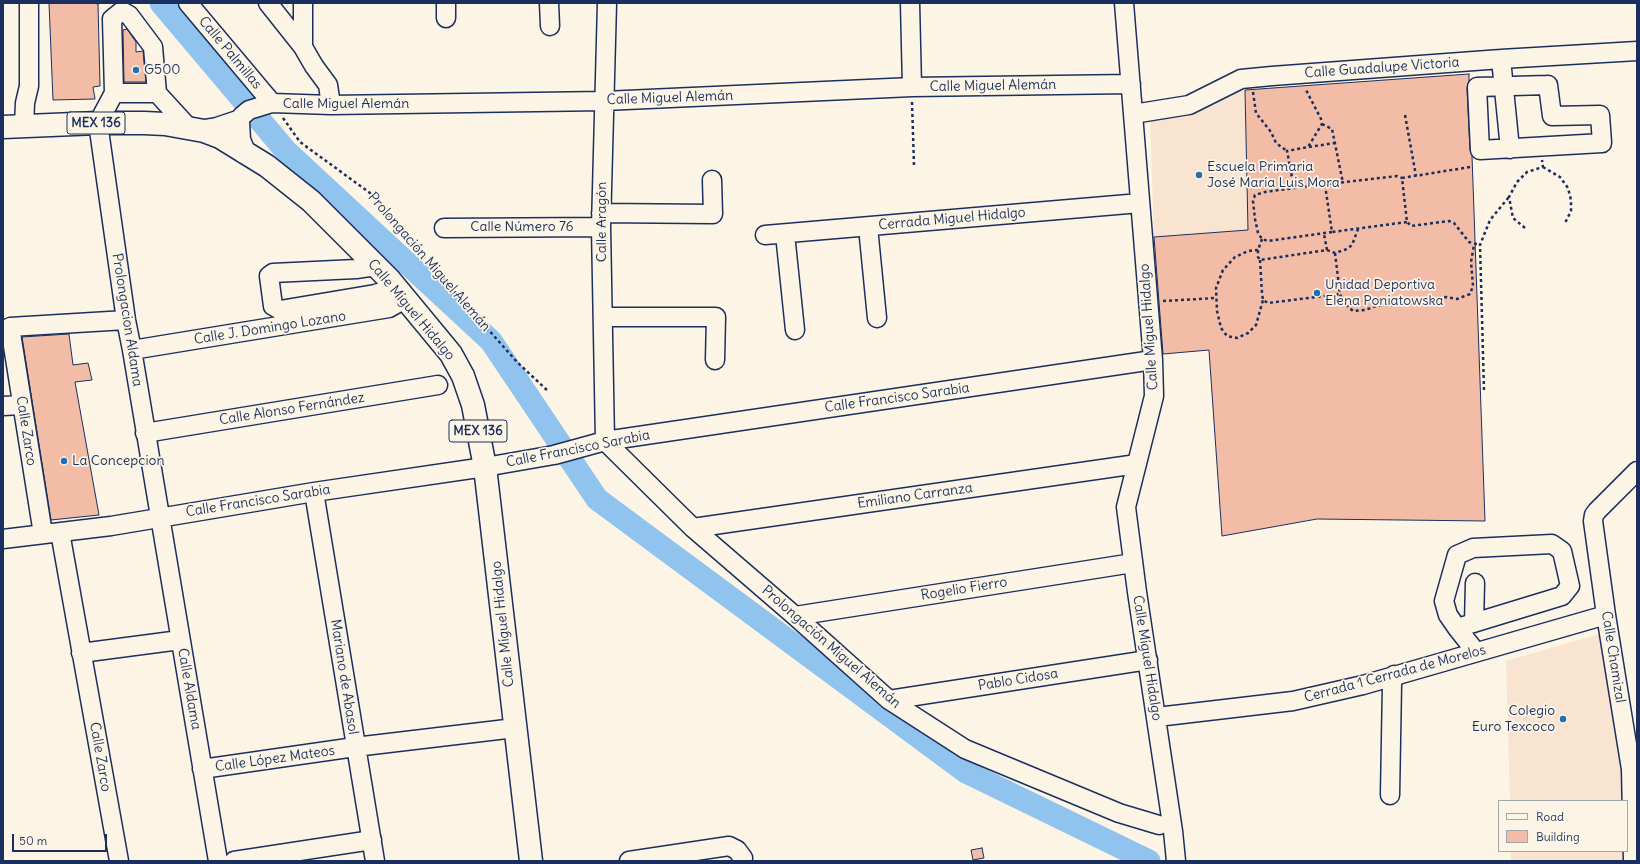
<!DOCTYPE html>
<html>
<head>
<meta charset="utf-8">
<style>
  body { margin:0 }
  #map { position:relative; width:1640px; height:864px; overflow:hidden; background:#fcf5e5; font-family:Delius,sans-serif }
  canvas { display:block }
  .frame { position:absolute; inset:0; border:4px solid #1b2f5e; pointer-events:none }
  .legend { position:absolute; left:1498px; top:800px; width:130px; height:52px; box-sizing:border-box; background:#fcf5e5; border:1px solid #a2a6af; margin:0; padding:5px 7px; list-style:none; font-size:12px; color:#1b2f5e }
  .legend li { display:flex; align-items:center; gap:8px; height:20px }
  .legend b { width:20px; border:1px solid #a2a6af }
  .scale { position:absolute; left:12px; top:834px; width:95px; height:18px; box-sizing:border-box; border:2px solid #1b2f5e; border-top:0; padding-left:5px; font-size:12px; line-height:14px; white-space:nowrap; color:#1b2f5e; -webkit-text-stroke:3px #fcf5e5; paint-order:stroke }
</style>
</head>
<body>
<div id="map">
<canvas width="1640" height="864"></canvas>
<div class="frame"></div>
<ul class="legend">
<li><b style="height:5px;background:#fcf5e5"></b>Road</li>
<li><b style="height:11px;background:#f3bca7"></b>Building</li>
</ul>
<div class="scale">50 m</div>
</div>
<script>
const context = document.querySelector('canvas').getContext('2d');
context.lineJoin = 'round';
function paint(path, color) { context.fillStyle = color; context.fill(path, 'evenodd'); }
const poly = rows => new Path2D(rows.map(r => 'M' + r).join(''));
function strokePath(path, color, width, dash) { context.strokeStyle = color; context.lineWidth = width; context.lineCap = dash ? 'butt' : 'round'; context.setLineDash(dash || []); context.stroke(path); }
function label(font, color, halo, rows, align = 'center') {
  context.font = font + ' Delius,sans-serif'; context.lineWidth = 3.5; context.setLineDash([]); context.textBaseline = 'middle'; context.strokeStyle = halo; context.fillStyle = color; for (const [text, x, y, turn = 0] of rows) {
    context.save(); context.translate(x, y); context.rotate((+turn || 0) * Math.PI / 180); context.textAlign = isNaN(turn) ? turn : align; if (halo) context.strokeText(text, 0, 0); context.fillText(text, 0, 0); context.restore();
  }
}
const built = poly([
  [1245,90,1248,230,1154,237,1150,120,1186,117,1227,94],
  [1600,634,1629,778,1623,789,1620,801,1510,801,1506,661],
  [1511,851,1627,851,1631,861,1511,861]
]);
const river = poly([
  [161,3,286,151,491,341,597,499,966,772,1149,861]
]);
const building = poly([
  [49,3,93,3,98,4,100,86,93,87,95,99,53,100,49,3],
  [127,29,136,42,136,52,143,51,146,82,124,82,123,30,127,29],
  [1469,74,1469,81,1467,88,1470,150,1472,156,1485,521,1317,519,1222,536,1209,350,1163,354,1154,237,1248,230,1245,90,1469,74],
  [69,334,73,365,88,363,92,380,75,382,99,515,51,520,22,337,69,334],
  [982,848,984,858,973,860,971,850,982,848]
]);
const path = poly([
  [1253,92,1256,113,1271,132,1276,143,1287,151],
  [912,102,914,166],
  [1405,115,1416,176],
  [283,118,300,142,370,193,432,266,517,362,549,392],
  [1322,124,1332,129,1343,183],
  [1309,147,1335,143],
  [1470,167,1402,178,1407,222,1411,226,1449,221,1454,223,1469,242,1480,245],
  [1543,167,1560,177,1568,188,1571,200,1571,211,1565,223],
  [1325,185,1332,232,1407,222],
  [1294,188,1287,151,1308,147,1322,124,1321,119,1305,88],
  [1525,228,1513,218,1509,197,1517,182,1527,172,1543,167,1542,160],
  [1332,232,1268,241,1262,239,1258,233,1255,219,1253,201,1255,195,1265,192,1294,188,1397,176,1402,178],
  [1262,239,1258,250,1258,257,1260,260,1327,250,1324,234],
  [1258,250,1248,251,1235,257,1223,270,1216,288,1217,311,1221,328,1227,336,1237,338,1248,333,1256,325,1263,300],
  [1327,250,1335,253,1347,249,1352,245,1358,229],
  [1335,253,1340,294,1343,302,1353,311,1365,310,1376,306,1409,304,1428,299,1446,297,1457,299,1470,294,1473,286,1471,262,1474,245],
  [1260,260,1262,293,1263,300,1268,303,1340,294],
  [1163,301,1216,298],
  [1484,390,1480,245,1490,220,1509,197]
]);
const minor = poly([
  [188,3,272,103],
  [268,3,303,47,314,66,328,85,331,105],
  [446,3,446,18],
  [549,3,550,26],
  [607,3,601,227,605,441,693,528,795,616,889,700,965,749,1119,813,1159,825],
  [910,3,912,87],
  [1124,3,1153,360,1154,396,1126,507,1137,592,1173,831,1176,861],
  [303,47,303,3],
  [1501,59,1510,149],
  [1548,85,1552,116,1600,115,1602,143,1480,150,1477,87,1548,85],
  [114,93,112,19,122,11,129,15,153,47,157,93],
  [1133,114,1189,105,1241,79,1272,76,1501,59,1637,51],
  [24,126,25,103,29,86,29,3],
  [189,128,157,93,114,93,98,123,126,320,132,350,218,861],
  [229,132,238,122,242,116,249,110,272,103,331,105,604,101,912,87,1131,84],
  [601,213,713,214,712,180],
  [868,227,877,318],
  [444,228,601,227],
  [785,234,795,330],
  [765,235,1140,203],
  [376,266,356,269,273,273,269,276,273,306,280,310,375,294,396,288],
  [603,317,716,317,715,360],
  [132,350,389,308,405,299],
  [3,406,21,405],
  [145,433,438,385],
  [314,492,375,861],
  [693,528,1137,464],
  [60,532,119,861],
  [43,534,10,327,126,320],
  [3,539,111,526,314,492,485,467,554,455,605,441,1153,360],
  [795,616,1133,563],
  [1474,623,1475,583],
  [1457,628,1562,596,1570,586,1562,551,1552,544,1473,548,1457,555,1444,601,1448,615,1457,628,1476,652],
  [81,653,180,640],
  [889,700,1148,660],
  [1157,717,1293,701,1363,685,1606,615],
  [202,769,355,747,515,728],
  [1390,795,1392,684,1394,675],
  [234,861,372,840],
  [629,861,729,846,737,850,743,858,742,861],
  [1633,861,1631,769,1606,615,1593,521,1594,515,1597,511,1637,471]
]);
const major = poly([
  [3,127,98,123,144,123,165,124,204,131,220,137,267,166,311,201,389,279,451,354,463,376,473,405,485,467,531,861],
  [204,131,217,129,238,122,239,140,244,152]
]);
const markers = [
  [136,70,4,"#1f6fb2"],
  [1199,175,4,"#1f6fb2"],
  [1317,293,4,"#1f6fb2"],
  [64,461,4,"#1f6fb2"],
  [1563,719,4,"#1f6fb2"]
];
const shields = [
  [96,123,58],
  [478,431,58]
];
const shieldNames = [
  ["MEX 136",96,123],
  ["MEX 136",478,431]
];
const streetNames = [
  ["Calle Palmillas",230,53,50],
  ["Calle Guadalupe Victoria",1382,68,-4],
  ["Calle Miguel Alemán",993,86,-1],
  ["Calle Miguel Alemán",670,98,-2],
  ["Calle Miguel Alemán",346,104],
  ["Cerrada Miguel Hidalgo",952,219,-5],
  ["Calle Aragón",602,222,-90],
  ["Calle Número 76",522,227],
  ["Prolongación Miguel Alemán",429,262,49],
  ["Calle Míguel Hidalgo",411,310,50],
  ["Prolongacion Aldama",127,320,81],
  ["Calle Míguel Hidalgo",1149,327,-94],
  ["Calle J. Domingo Lozano",270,328,-9],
  ["Calle Francisco Sarabia",897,398,-8],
  ["Calle Alonso Fernández",292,409,-9],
  ["Calle Zarco",26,431,81],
  ["Calle Francisco Sarabia",578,449,-11],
  ["Emiliano Carranza",915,496,-8],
  ["Calle Francisco Sarabia",258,501,-9],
  ["Rogelio Fierro",964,589,-9],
  ["Calle Míguel Hidalgo",503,624,-96],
  ["Prolongación Miguel Alemán",831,647,41],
  ["Calle Chamizal",1613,657,81],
  ["Calle Míguel Hidalgo",1147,658,81],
  ["Cerrada 1 Cerrada de Morelos",1395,674,-15],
  ["Mariano de Abasol",344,677,81],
  ["Pablo Cidosa",1018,680,-9],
  ["Calle Aldama",189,689,80],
  ["Calle Zarco",100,757,80],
  ["Calle López Mateos",275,759,-8]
];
const poiNames = [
  ["G500",144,70],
  ["Escuela Primaria",1207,167],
  ["José María Luis Mora",1207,183],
  ["Unidad Deportiva",1325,285],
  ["Elena Poniatowska",1325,301],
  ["La Concepcion",72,461],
  ["Colegio",1555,711,"right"],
  ["Euro Texcoco",1555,727,"right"]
];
paint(built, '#f9e4d2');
strokePath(river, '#90c4ee', 23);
paint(building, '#f3bca7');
strokePath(building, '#1b2f5e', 1);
strokePath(minor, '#1b2f5e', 21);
strokePath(major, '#1b2f5e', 25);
strokePath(path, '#1b2f5e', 2.5, [3, 3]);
strokePath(minor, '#fcf5e5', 18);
strokePath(major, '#fcf5e5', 22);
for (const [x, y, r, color] of markers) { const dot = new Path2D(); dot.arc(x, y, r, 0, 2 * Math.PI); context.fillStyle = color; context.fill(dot); strokePath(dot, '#fcf5e5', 1.5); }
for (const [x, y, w] of shields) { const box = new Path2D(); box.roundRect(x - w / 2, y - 11, w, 22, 3); context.fillStyle = '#fcf5e5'; context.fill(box); strokePath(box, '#1b2f5e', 1); }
label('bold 13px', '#1b2f5e', null, shieldNames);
label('14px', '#1b2f5e', '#fcf5e5', streetNames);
label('14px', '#1b2f5e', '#fcf5e5', poiNames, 'left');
</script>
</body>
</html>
